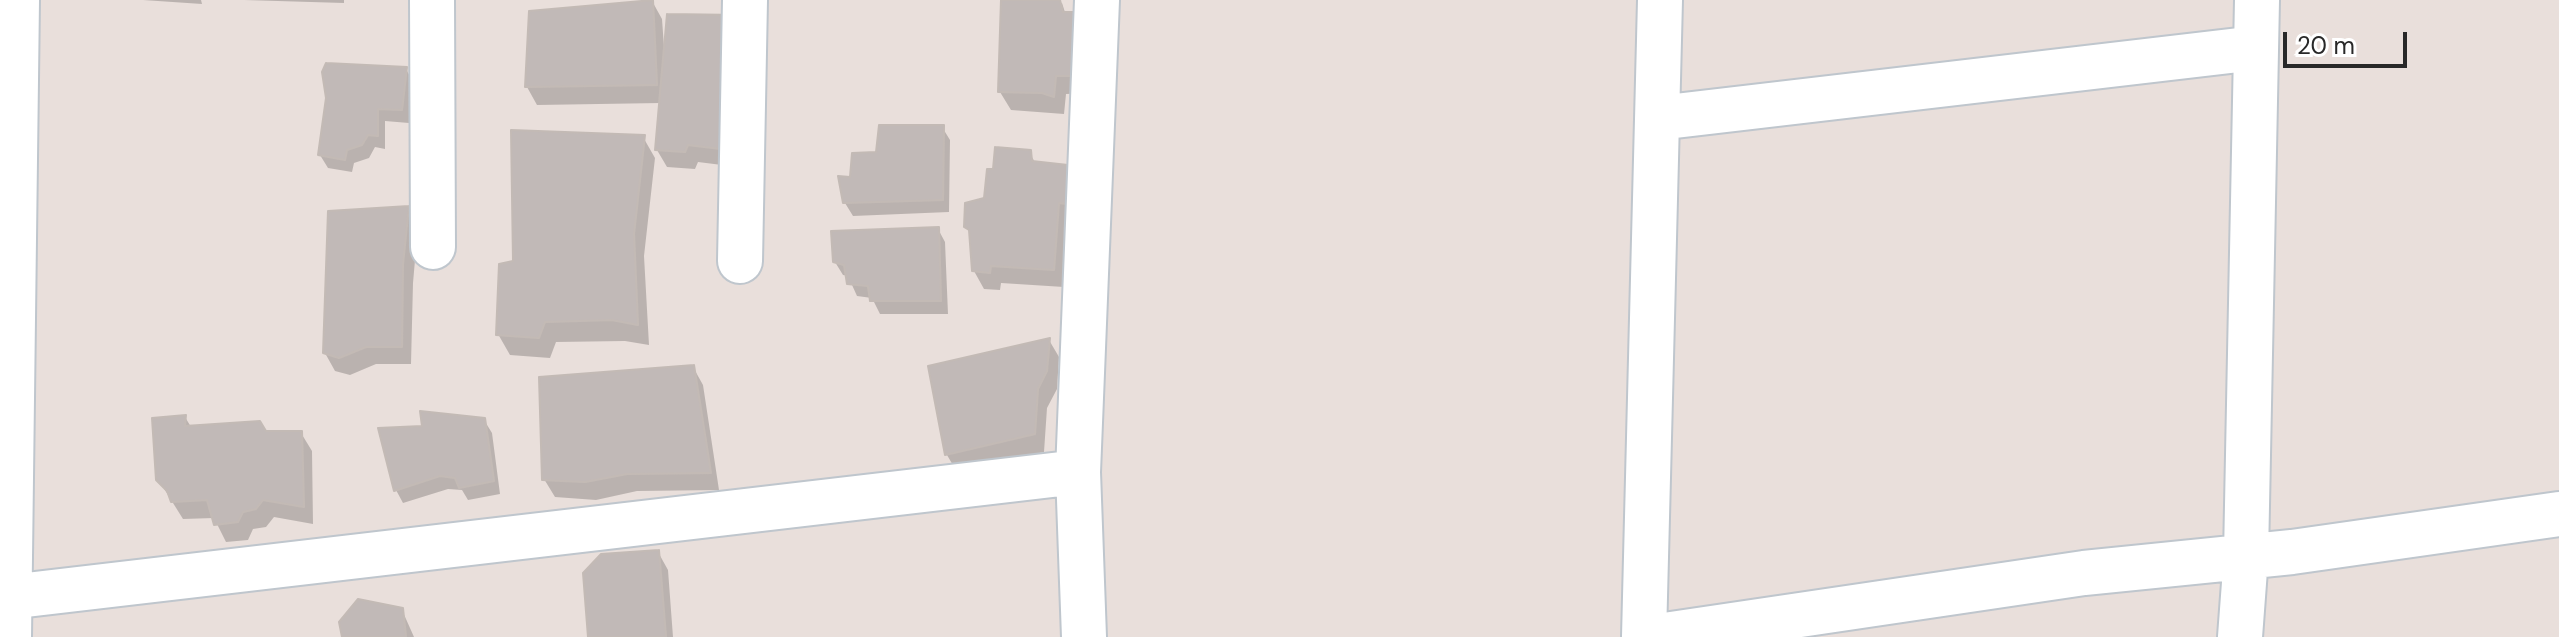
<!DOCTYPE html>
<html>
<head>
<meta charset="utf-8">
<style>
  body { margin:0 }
  #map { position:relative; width:2559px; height:637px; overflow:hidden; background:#e9dfdb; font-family:"DM Sans",sans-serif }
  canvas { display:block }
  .scale { position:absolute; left:2283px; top:32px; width:124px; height:36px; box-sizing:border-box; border:4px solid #282828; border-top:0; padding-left:10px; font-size:24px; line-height:28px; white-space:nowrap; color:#282828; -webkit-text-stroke:6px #fff; paint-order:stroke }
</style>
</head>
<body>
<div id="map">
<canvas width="2559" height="637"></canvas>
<div class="scale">20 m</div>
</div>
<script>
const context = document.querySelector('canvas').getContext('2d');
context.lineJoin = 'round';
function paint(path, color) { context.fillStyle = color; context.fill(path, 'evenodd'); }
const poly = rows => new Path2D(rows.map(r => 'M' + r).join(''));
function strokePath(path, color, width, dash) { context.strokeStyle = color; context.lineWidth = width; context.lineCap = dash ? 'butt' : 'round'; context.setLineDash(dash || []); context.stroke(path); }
const shadow = poly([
  [143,0,201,0,202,4],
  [244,0,344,0,344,3],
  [1003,0,1062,3,1091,93,1066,94,1064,114,1011,110,1000,92],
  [652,1,662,19,664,47,738,167,698,162,695,169,667,167,657,150,661,103,537,105,527,87],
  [406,69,413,82,409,123,385,121,385,149,375,147,369,158,354,163,352,172,328,168,320,155],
  [942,127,950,140,949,212,853,216,845,203,852,179,878,153],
  [643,137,655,158,644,256,649,345,625,341,556,342,550,358,510,355,498,334,515,263],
  [1029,152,1036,164,1067,167,1077,184,1064,287,1001,283,1000,290,984,289,974,271,972,236,966,226],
  [408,208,418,226,413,283,411,364,376,364,350,375,335,371,325,353],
  [938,229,945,242,948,314,880,314,872,298,857,296,848,276,843,275,835,262],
  [1049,340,1059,357,1057,389,1047,408,1044,452,957,472,947,455,931,367],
  [693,367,703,385,719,490,637,491,596,500,555,497,544,479],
  [185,417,191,427,301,433,312,451,313,524,274,517,266,527,253,529,248,540,226,542,214,518,183,519,158,479],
  [484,420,492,433,500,494,468,500,462,490,448,489,403,503,396,490,424,428],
  [658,552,668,570,673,637,590,637],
  [402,610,414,637,344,637]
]);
const building = poly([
  [653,0,657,85,525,87,529,11,653,0],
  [1001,0,1060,0,1063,12,1085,12,1082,76,1056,76,1054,97,1042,93,998,92,1001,0],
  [667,14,740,15,729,150,688,145,685,152,655,150,667,14],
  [326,63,407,67,402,110,378,109,378,136,368,135,362,145,347,150,345,160,318,155,326,98,322,72,326,63],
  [879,125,944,125,943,200,843,203,838,176,850,177,852,153,876,152,879,125],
  [511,130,645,135,634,234,638,325,612,320,545,322,539,338,496,335,499,264,513,261,511,130],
  [995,147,1031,150,1032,161,1068,165,1067,204,1059,203,1054,270,991,266,990,273,972,271,969,230,964,227,965,203,984,198,987,169,993,169,995,147],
  [409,206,403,264,402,347,366,347,339,358,323,353,328,211,409,206],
  [939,227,941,301,870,301,868,286,847,284,844,265,833,262,831,231,939,227],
  [1050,338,1047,371,1038,389,1035,434,945,455,928,366,1050,338],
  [694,365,711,473,627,474,585,482,542,480,539,377,694,365],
  [420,411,485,418,494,481,459,488,455,478,440,476,394,491,378,428,422,426,420,411],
  [186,415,185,426,260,421,266,431,302,431,304,507,263,500,256,509,243,512,238,522,214,525,207,500,171,502,167,491,156,480,152,418,186,415],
  [659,550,666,637,588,637,583,573,601,554,659,550],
  [358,599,403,608,406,637,342,637,339,622,358,599]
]);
const minor = poly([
  [432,0,433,247],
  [1658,118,2256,48],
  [740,261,745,0],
  [9,597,1078,472],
  [9,637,17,0],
  [1084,637,1078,472,1097,0],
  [1644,637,1660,0],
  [1651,637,2084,573,2292,552,2559,514],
  [2240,637,2246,556,2257,0]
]);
paint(shadow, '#0003');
paint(building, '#c1b9b7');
strokePath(building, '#c3bab5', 2);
strokePath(minor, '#bfc6cd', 48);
strokePath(minor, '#fff', 44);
</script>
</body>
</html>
